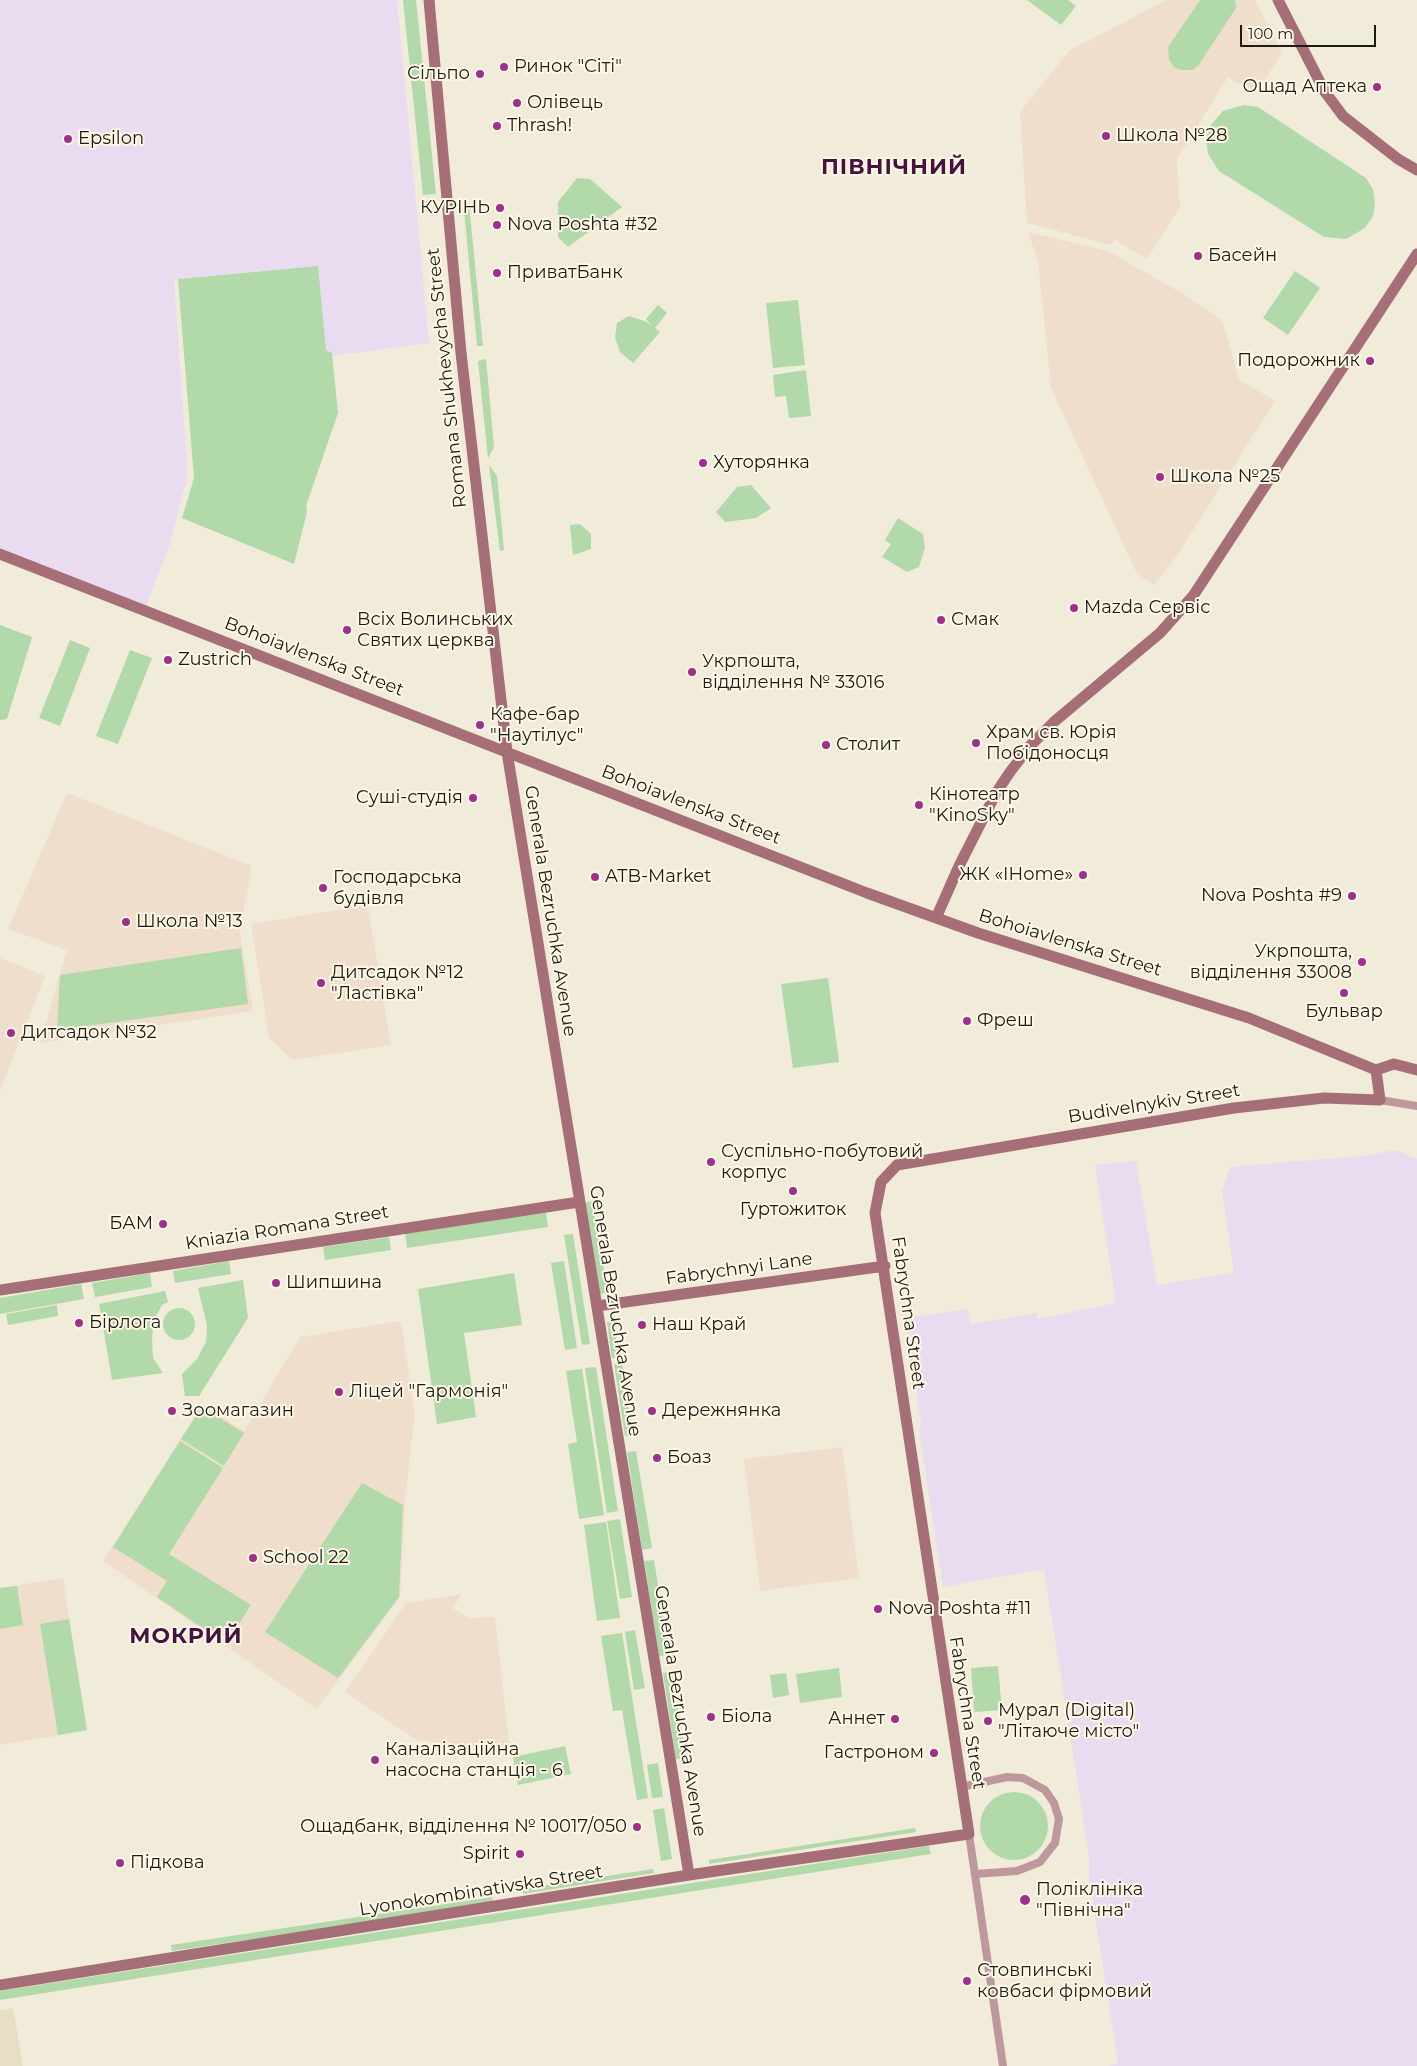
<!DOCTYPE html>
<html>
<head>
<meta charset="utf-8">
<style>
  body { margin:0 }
  #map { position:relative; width:1417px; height:2066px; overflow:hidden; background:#f1ebda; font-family:Montserrat,sans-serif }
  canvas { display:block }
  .scale { position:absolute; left:1240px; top:25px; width:136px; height:22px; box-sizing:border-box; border:2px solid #1d1b15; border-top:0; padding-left:6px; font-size:15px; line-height:18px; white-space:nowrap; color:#1d1b15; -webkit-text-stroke:4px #fff8e7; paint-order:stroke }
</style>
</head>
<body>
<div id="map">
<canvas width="1417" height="2066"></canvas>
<div class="scale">100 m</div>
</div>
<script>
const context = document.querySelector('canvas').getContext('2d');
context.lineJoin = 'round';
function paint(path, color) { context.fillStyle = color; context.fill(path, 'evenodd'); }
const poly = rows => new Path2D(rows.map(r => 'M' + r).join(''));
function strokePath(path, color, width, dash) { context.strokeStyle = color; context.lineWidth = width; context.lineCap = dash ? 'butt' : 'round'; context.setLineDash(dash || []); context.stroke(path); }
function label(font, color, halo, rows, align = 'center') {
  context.font = font + ' Montserrat,sans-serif'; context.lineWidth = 4; context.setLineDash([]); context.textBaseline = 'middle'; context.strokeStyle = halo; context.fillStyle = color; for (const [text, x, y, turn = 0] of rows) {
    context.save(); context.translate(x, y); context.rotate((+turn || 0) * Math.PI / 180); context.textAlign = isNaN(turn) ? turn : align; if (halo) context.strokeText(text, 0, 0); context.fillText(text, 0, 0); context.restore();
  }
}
const built = poly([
  [13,2008,23,2066,0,2066,0,2010]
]);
const industrial = poly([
  [0,0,397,0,429,343,332,356,326,350,317,266,174,279,187,466,186,482,169,546,145,609,0,554],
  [1395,1150,1417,1159,1417,2066,1108,2066,1117,2064,1117,2055,1089,1878,1089,1858,1076,1772,1044,1569,943,1587,919,1431,921,1423,906,1318,968,1309,970,1324,1036,1313,1038,1319,1116,1303,1095,1165,1136,1161,1157,1285,1234,1273,1222,1191,1230,1167,1363,1156]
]);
const education = poly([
  [1167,0,1255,0,1282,53,1255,94,1228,77,1177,159,1180,207,1147,259,1115,240,1111,245,1027,223,1020,112,1070,50],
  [1028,232,1108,251,1185,295,1222,320,1239,379,1275,401,1178,554,1154,585,1137,574,1051,388,1038,261],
  [67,793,252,866,240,932,253,1011,40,1043,67,950,8,929],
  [368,905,391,1045,293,1060,269,1038,251,924],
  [0,958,45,976,0,1091],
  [401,1321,415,1415,406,1490,400,1597,317,1709,103,1561,202,1405,244,1431,300,1337],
  [842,1447,859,1578,760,1591,744,1459],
  [63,1578,87,1731,0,1745,0,1588],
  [461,1594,453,1609,469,1618,495,1617,510,1752,417,1740,345,1692,406,1603]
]);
const green = poly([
  [403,0,416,0,436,194,423,195],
  [1027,0,1068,0,1076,6,1061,25],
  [1200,0,1235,0,1236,8,1198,66,1192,70,1181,70,1175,68,1169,60,1168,47],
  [1244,105,1258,107,1366,178,1373,189,1375,203,1373,216,1365,228,1346,239,1324,237,1219,171,1208,154,1206,140,1209,127,1223,111],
  [577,178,590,179,622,207,568,247,558,237,558,202],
  [463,200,469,204,483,346,477,346],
  [318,266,326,350,332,353,338,413,306,506,307,512,294,564,182,518,194,478,178,279],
  [1295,271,1320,288,1288,335,1263,318],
  [798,300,805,365,773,368,766,303],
  [658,305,667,313,655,328,660,332,633,363,620,352,615,337,617,323,629,316,647,322,653,327,646,319],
  [486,359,494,447,488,458,478,361],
  [806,370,811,416,789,418,786,396,775,397,773,375],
  [489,465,497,476,504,550,500,551],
  [751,485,771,508,756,518,725,522,716,512,737,487],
  [898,518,923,534,925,548,919,567,907,572,882,557,891,544,885,540],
  [580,524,591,534,591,549,573,555,570,525],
  [0,625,32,637,7,719,0,720],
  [70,640,90,648,60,726,39,718],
  [130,650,152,658,118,744,96,736],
  [241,948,248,1004,57,1030,60,975],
  [828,978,839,1062,793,1068,781,984],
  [592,1201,608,1292,600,1294,585,1203],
  [546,1212,548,1227,407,1248,405,1233],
  [573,1234,590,1344,582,1345,564,1235],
  [389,1237,391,1250,325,1260,323,1247],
  [229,1261,231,1274,175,1283,173,1271],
  [564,1261,577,1348,565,1350,551,1263],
  [150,1273,152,1287,95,1297,92,1283],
  [514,1273,522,1325,464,1333,476,1417,437,1424,418,1289],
  [243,1280,248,1318,199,1396,185,1396,182,1374,197,1359,206,1342,207,1326,198,1288],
  [81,1284,84,1299,0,1314,0,1298],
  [165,1291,168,1302,162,1305,155,1318,152,1337,153,1358,163,1373,112,1380,99,1304],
  [57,1305,58,1316,8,1325,6,1314],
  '163 1324a16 16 0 1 1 32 0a16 16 0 1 1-32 0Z',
  [613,1321,619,1357,612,1358,607,1322],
  [622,1363,633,1435,625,1436,614,1364],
  [596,1367,618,1511,607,1513,585,1368],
  [582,1369,604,1515,579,1519,568,1444,577,1442,566,1371],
  [202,1407,244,1433,224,1466,181,1439],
  [180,1441,223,1468,169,1554,251,1605,226,1644,157,1597,167,1581,113,1547],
  [636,1451,652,1548,642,1550,627,1452],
  [362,1483,403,1505,399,1597,338,1678,265,1632],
  [620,1519,632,1597,620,1599,607,1521],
  [606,1522,620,1618,597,1621,584,1525],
  [654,1560,669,1655,659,1656,644,1561],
  [17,1586,23,1625,0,1629,0,1588],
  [69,1619,87,1730,58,1735,40,1624],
  [635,1630,645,1688,634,1690,625,1632],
  [622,1633,648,1798,637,1800,622,1710,613,1711,601,1636],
  [998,1666,1002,1710,974,1712,971,1668],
  [839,1668,842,1697,800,1703,796,1674],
  [672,1671,686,1758,676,1759,663,1673],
  [786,1673,789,1695,773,1698,770,1675],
  [565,1746,571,1774,518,1785,513,1757],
  [658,1763,663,1797,652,1798,647,1765],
  '980 1826a34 34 0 1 1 68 0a34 34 0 1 1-68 0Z',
  [664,1808,672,1859,661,1861,653,1810],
  [915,1828,916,1832,709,1864,709,1860],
  [929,1846,931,1854,0,2000,0,1991],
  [653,1869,654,1873,523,1894,522,1889],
  [492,1897,493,1903,172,1951,171,1945]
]);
const street = poly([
  [1380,1100,1417,1106],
  [961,1787,1007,1777,1023,1778,1045,1790,1054,1803,1059,1819,1055,1843,1040,1862,1017,1871,975,1874],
  [969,1834,1003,2066]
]);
const secondary = poly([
  [429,0,461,353,507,752,689,1875],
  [1278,0,1325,92,1343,116,1398,159,1417,170],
  [0,554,867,893,978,933,1249,1018,1376,1070],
  [936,918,959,866,996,793,1010,772,1030,746,1055,721,1160,633,1193,596,1417,254],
  [1376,1070,1394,1064,1417,1070],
  [0,1290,579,1202],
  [597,1306,885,1266],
  [0,1985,689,1875,969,1834,875,1213,881,1182,897,1165,1234,1108,1324,1098,1380,1100,1376,1070]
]);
const markers = [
  [504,67,5,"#a02f8c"],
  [480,74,5,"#a02f8c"],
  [1377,87,5,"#a02f8c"],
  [517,103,5,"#a02f8c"],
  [497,126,5,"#a02f8c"],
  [1106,136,5,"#a02f8c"],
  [68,139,5,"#a02f8c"],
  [500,208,5,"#a02f8c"],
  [497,225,5,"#a02f8c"],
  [1198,256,5,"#a02f8c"],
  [497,273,5,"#a02f8c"],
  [1370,361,5,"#a02f8c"],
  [703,463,5,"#a02f8c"],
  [1160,477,5,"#a02f8c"],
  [1074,608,5,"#a02f8c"],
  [941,620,5,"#a02f8c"],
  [347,630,5,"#a02f8c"],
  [168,660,5,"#a02f8c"],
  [692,672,5,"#a02f8c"],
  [480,725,5,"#a02f8c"],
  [976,743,5,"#a02f8c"],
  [826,745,5,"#a02f8c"],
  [473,798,5,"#a02f8c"],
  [919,805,5,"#a02f8c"],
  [1083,875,5,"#a02f8c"],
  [595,877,5,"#a02f8c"],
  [323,888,5,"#a02f8c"],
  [1352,896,5,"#a02f8c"],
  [126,922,5,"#a02f8c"],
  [1362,962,5,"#a02f8c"],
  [321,983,5,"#a02f8c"],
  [1344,993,5,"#a02f8c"],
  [967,1021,5,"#a02f8c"],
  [11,1033,5,"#a02f8c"],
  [711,1162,5,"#a02f8c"],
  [793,1191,5,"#a02f8c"],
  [163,1224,5,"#a02f8c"],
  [276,1283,5,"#a02f8c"],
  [79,1323,5,"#a02f8c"],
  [642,1325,5,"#a02f8c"],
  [339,1392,5,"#a02f8c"],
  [172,1411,5,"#a02f8c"],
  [652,1411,5,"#a02f8c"],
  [657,1458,5,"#a02f8c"],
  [253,1558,5,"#a02f8c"],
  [878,1609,5,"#a02f8c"],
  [711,1717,5,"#a02f8c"],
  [895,1719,5,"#a02f8c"],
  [988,1721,5,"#a02f8c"],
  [934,1753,5,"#a02f8c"],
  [375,1760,5,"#a02f8c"],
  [637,1827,5,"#a02f8c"],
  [520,1854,5,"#a02f8c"],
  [120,1863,5,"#a02f8c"],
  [1025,1900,6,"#a02f8c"],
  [967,1981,5,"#a02f8c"]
];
const poiNames = [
  ["Ринок \"Сіті\"",514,67],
  ["Сільпо",470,74,"right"],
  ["Ощад Аптека",1367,87,"right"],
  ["Олівець",527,103],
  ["Thrash!",507,126],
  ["Школа №28",1116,136],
  ["Epsilon",78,139],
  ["КУРІНЬ",490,208,"right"],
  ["Nova Poshta #32",507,225],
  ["Басейн",1208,256],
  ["ПриватБанк",507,273],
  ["Подорожник",1360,361,"right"],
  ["Хуторянка",713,463],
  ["Школа №25",1170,477],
  ["Mazda Сервіс",1084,608],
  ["Всіх Волинських",357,620],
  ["Святих церква",357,641],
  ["Смак",951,620],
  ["Zustrich",178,660],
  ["Укрпошта,",702,662],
  ["відділення № 33016",702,683],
  ["Кафе-бар",490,715],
  ["\"Наутілус\"",490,736],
  ["Храм св. Юрія",986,733],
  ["Побідоносця",986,754],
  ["Столит",836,745],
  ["Кінотеатр",929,795],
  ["\"KinoSky\"",929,816],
  ["Суші-студія",463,798,"right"],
  ["ЖК «IHome»",1073,875,"right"],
  ["ATB-Market",605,877],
  ["Господарська",333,878],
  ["будівля",333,899],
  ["Nova Poshta #9",1342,896,"right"],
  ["Школа №13",136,922],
  ["Укрпошта,",1352,952,"right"],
  ["відділення 33008",1352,973,"right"],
  ["Дитсадок №12",331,973],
  ["\"Ластівка\"",331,994],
  ["Бульвар",1344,1012,"center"],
  ["Фреш",977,1021],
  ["Дитсадок №32",21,1033],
  ["Суспільно-побутовий",721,1152],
  ["корпус",721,1173],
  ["Гуртожиток",793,1210,"center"],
  ["БАМ",153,1224,"right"],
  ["Шипшина",286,1283],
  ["Бірлога",89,1323],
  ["Наш Край",652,1325],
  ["Ліцей \"Гармонія\"",349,1392],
  ["Зоомагазин",182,1411],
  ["Дережнянка",662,1411],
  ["Боаз",667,1458],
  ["School 22",263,1558],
  ["Nova Poshta #11",888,1609],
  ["Мурал (Digital)",998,1711],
  ["\"Літаюче місто\"",998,1732],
  ["Біола",721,1717],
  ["Аннет",885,1719,"right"],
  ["Каналізаційна",385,1750],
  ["насосна станція - 6",385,1771],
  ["Гастроном",924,1753,"right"],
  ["Ощадбанк, відділення № 10017/050",627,1827,"right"],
  ["Spirit",510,1854,"right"],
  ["Підкова",130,1863],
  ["Поліклініка",1036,1890],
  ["\"Північна\"",1036,1911],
  ["Стовпинські",977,1971],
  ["ковбаси фірмовий",977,1992]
];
const streetNames = [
  ["Romana Shukhevycha Street",447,378,-96],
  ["Bohoiavlenska Street",314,657,21],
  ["Bohoiavlenska Street",691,805,21],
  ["Generala Bezruchka Avenue",550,911,81],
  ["Bohoiavlenska Street",1070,943,17],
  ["Budivelnykiv Street",1154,1104,-9],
  ["Kniazia Romana Street",287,1228,-9],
  ["Fabrychnyi Lane",739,1269,-8],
  ["Generala Bezruchka Avenue",615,1311,81],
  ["Fabrychna Street",908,1313,82],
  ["Generala Bezruchka Avenue",680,1711,81],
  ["Fabrychna Street",967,1713,81],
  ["Lyonokombinativska Street",481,1891,-9]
];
const districtNames = [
  ["ПІВНІЧНИЙ",894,168],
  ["МОКРИЙ",186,1637]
];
paint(built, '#e7dec6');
paint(industrial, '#e9dcf0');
paint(education, '#f0decd');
paint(green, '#b2d9a9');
strokePath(street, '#bf989d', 8);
strokePath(secondary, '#a66f77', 11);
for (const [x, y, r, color] of markers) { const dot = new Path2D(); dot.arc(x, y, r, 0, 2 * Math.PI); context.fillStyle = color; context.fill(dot); strokePath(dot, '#fff8e7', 2); }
label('18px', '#1d1b15', '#fff8e7', poiNames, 'left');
label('18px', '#1d1b15', '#fff8e7', streetNames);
context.letterSpacing = '1px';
label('bold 22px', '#48123e', '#fff8e7', districtNames);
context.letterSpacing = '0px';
</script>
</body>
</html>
